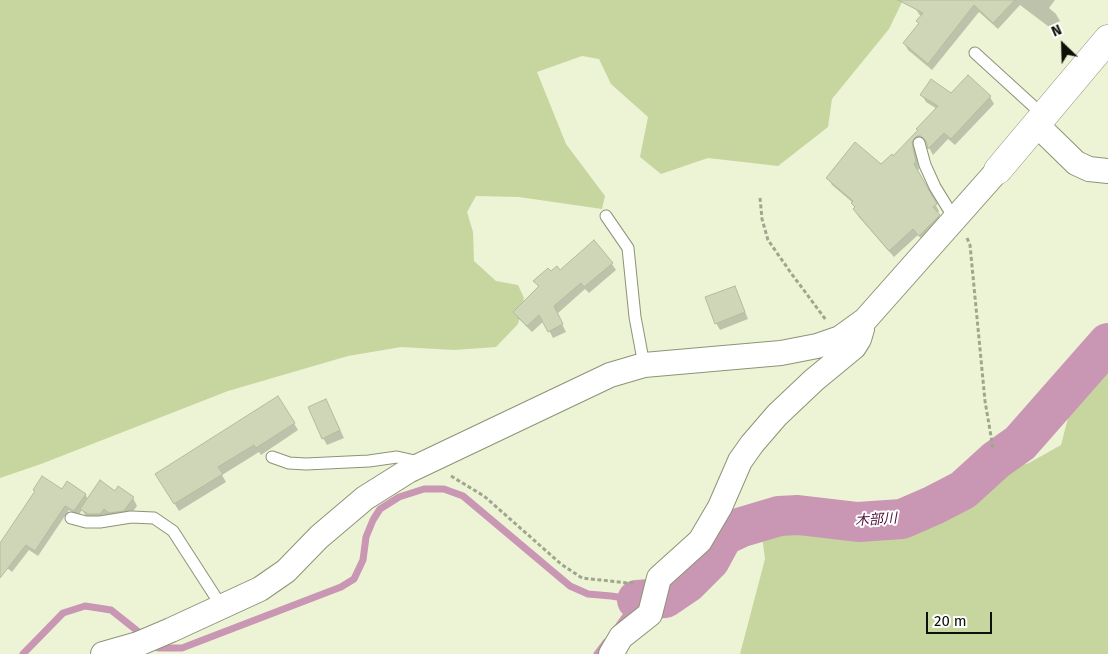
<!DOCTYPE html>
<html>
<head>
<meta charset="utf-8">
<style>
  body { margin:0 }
  #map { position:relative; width:1108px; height:654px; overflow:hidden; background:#ecf4d5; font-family:"Fira Sans",sans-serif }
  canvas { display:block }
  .north { position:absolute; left:1038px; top:20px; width:50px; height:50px; -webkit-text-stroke:4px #fff; paint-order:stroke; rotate:336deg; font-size:14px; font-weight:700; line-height:20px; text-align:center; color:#0d1006 }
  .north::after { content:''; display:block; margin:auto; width:18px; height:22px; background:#0d1006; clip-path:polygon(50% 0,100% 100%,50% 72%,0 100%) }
  .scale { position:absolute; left:926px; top:612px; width:66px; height:22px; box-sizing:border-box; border:2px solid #0d1006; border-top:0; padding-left:6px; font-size:15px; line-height:18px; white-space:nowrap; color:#0d1006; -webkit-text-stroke:4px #fff; paint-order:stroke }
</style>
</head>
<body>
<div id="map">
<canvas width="1108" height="654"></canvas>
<div class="north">N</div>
<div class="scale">20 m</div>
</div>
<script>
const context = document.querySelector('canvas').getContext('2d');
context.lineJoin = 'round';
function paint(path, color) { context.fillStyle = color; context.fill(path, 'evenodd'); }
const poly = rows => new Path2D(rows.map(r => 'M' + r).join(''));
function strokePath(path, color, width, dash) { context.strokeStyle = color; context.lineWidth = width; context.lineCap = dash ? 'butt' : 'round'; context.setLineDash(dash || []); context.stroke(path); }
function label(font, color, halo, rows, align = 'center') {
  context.font = font + ' "Fira Sans","Noto Sans JP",sans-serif'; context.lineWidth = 4; context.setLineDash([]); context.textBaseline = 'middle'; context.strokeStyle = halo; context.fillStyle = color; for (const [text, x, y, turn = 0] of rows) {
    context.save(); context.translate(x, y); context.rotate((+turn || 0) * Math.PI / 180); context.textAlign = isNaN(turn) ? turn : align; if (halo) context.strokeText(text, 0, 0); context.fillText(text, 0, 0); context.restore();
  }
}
const green = poly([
  [0,0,903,0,889,29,832,99,828,127,778,166,708,158,661,174,640,157,648,117,611,84,599,59,582,56,537,72,566,144,605,196,602,209,519,197,476,196,467,212,473,232,474,261,496,281,518,285,524,298,518,324,496,347,454,350,401,347,348,356,228,391,41,464,0,478],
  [1108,349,1108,654,740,654,765,559,762,536,800,521,840,515,887,519,947,504,985,477,1029,463,1061,445,1077,384]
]);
const shadow = poly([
  [920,0,1055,0,1049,8,1056,14,1060,21,1053,30,1020,5,998,29,979,12,932,70,908,50,904,43,919,24,918,21,921,17,915,8],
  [968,77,990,97,994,104,955,145,948,139,933,155,926,142,921,142,915,148,919,169,917,171,939,211,937,214,943,222,924,242,918,235,894,257,858,216,852,202,832,185,828,178,881,166,893,158,919,131,937,109,926,102,922,95,952,94],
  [612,264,616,270,589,293,585,289,557,314,566,332,553,338,544,321,532,332,518,318,515,312,539,288,535,281,550,273],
  [735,287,748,319,720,330,716,323],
  [278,397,298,430,261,455,259,452,222,475,226,482,179,511,157,475],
  [330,408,344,438,327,445,323,438],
  [68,482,86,495,88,500,116,492,133,498,137,506,128,518,104,522,86,516,82,510,78,516,69,510,38,556,29,550,12,572,0,562,0,544,36,492,34,490,62,490]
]);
const stream = poly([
  [153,644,158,648,182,648,341,587,354,579,363,560,366,537,373,520,380,509,399,497,424,489,444,489,463,496,570,586,588,594,611,596,637,600,617,628],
  [23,654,63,613,85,606,111,610,145,637],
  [597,654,606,642]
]);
const river = poly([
  [637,600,665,598,687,583,710,560,723,536,742,527,779,516,798,515,858,522,902,519,934,505,963,490,996,460,1020,443,1108,343]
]);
const building = poly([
  [898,0,1015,0,993,23,974,5,928,64,903,43,919,23,916,21,923,13,898,0],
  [968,75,991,96,951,139,944,133,928,149,926,141,921,136,917,136,912,142,916,162,914,164,937,204,933,207,940,215,919,236,913,229,889,251,853,209,855,207,851,203,853,201,826,178,855,142,881,164,892,154,893,156,918,130,916,129,938,106,920,95,931,79,951,93,968,75],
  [594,240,613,263,584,287,581,283,554,306,563,324,548,332,539,315,527,326,513,312,539,286,533,281,548,268,551,271,557,266,560,270,594,240],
  [735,286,745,312,715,324,705,297,735,286],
  [278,396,295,423,256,448,254,445,218,467,223,474,174,504,155,474,278,396],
  [326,399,340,430,322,439,308,407,326,399],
  [42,476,62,489,67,481,86,494,74,511,65,506,35,551,26,545,0,578,0,543,35,491,33,490,42,476],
  [100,480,115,491,118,486,134,497,124,511,109,513,104,509,100,514,88,514,80,509,100,480]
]);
const path = poly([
  [760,198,762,219,768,240,791,273,826,320],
  [967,238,970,245,985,401,993,448],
  [451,476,484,496,561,564,582,578,628,583,634,582]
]);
const service = poly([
  [975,53,1043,115],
  [919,143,925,165,935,187,954,218],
  [606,216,628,248,635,317,644,365],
  [272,457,289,463,306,464,369,461,397,457,419,462],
  [71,518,86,522,100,522,131,517,154,518,173,531,222,607]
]);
const minor = poly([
  [1036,124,1076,163,1089,169,1108,171],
  [103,654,138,644,171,630,260,589,286,571,319,537,365,498,408,471,610,375,644,365,781,353,817,346,840,338,865,320,998,170],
  [611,654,621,637,650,614,659,578,700,541,720,507,740,461,752,444,777,415,814,380,854,347,859,339,862,329]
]);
const tertiary = poly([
  [998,170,1108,39]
]);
const waterNames = [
  ["木部川",876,520,-4]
];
paint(green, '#c7d59f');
paint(shadow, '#0003');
strokePath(stream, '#c996b4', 7);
strokePath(river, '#c996b4', 40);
paint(building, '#ced6b7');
strokePath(building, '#b3bb9d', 1);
strokePath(service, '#8c9477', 13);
strokePath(minor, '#8c9477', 26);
strokePath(tertiary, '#8c9477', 29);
strokePath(path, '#a0a68e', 3, [4, 2.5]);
strokePath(service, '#fff', 11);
strokePath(minor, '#fff', 24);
strokePath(tertiary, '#fff', 28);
label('italic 14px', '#4d103a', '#fff', waterNames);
</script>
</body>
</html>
